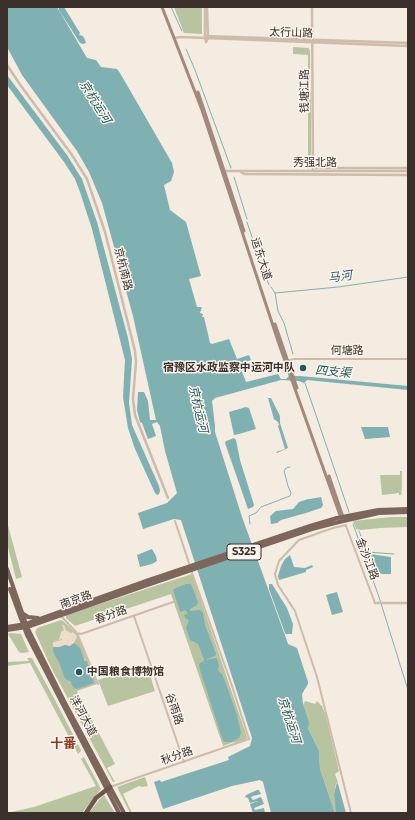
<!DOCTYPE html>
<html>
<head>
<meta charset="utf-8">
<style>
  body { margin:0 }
  #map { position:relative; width:415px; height:820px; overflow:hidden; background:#f4ebe1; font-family:Montserrat,sans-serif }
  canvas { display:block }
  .frame { position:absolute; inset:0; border:8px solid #3b302b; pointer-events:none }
</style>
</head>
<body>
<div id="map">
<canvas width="415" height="820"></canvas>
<div class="frame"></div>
</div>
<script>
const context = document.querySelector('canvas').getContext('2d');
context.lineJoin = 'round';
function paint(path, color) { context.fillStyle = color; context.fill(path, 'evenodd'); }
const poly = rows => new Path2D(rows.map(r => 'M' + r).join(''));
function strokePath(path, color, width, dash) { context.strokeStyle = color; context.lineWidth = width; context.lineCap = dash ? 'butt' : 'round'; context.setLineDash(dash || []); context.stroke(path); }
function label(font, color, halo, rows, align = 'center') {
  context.font = font + ' Montserrat,"Noto Sans SC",sans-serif'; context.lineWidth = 3; context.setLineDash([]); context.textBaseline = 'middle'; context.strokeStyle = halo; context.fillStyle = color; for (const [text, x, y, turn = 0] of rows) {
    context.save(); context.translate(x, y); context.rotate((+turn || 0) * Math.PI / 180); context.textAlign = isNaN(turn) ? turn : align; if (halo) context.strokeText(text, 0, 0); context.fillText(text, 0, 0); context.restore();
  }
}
const green = poly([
  [174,7,202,7,202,34,184,33],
  [293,47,309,48,310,52,310,81,308,82,308,55,293,54],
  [308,89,311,92,311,166,308,169],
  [400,471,402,471,402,487,401,495,399,495,399,493,382,495,380,475,400,475],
  [391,517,408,517,408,527,380,528,361,530,356,529,353,521],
  [7,522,22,577,16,579,7,543],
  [192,574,247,737,246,739,235,743,234,742,223,746,171,594,75,626,66,618,66,615],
  [61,620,63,621,77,634,97,684,77,691,115,764,107,768,115,782,113,782,52,669,35,632,37,628],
  [11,633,21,634,29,652,22,653,19,652,8,634],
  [27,658,32,658,55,700,81,750,81,751,78,754,30,663,7,666,7,662,29,661],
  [147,665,155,691,108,706,98,680,135,667,139,678,145,676,141,667],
  [305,701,315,704,317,701,322,706,326,716,339,771,335,774,338,782,336,783,334,795,337,813,335,813,320,769,319,751,308,728,303,705],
  [84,757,101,789,82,813,7,813,34,807,96,786,81,759],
  [145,777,148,786,142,787,139,786,123,794,132,813,130,813,117,787],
  [104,795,115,813,89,813,99,800]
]);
const plaza = poly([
  [62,625,64,625,66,630,71,633,73,632,76,635,77,637,74,643,71,645,80,660,85,659,86,660,80,662,83,669,89,667,90,669,85,670,71,683,70,682,73,679,68,646,65,645,59,647,54,647,53,646,53,642,62,640,62,639,59,640,61,632,64,630]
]);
const water = poly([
  [7,7,57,7,87,58,96,60,101,67,117,69,120,73,172,163,174,172,171,181,164,185,170,210,186,222,201,276,189,279,197,307,202,307,200,313,203,314,202,317,204,317,210,343,212,344,229,339,237,359,249,355,251,360,239,364,246,382,278,374,281,379,286,379,289,376,300,376,408,386,408,390,307,380,304,383,299,381,281,380,215,398,212,401,215,426,215,432,242,517,287,641,288,644,297,648,308,682,308,684,302,694,303,704,309,723,308,728,319,751,320,769,335,813,271,813,263,782,260,780,232,786,163,809,154,782,160,780,161,782,229,760,228,757,250,746,252,738,181,520,174,519,143,529,138,513,167,503,177,493,165,451,160,426,157,422,152,424,156,436,148,439,142,423,140,422,137,410,138,392,144,392,148,401,150,420,156,420,133,316,102,203,89,172,77,151,22,75,7,47],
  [59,7,64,7,80,33,79,35,83,36,85,40,86,43,83,44,80,43,59,10],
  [7,75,67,155,82,179,97,222,128,338,132,359,129,403,132,425,159,486,160,491,159,494,157,495,155,493,135,449,128,428,123,397,125,360,92,229,80,192,75,179,64,162,7,85],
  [268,398,271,398,280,416,280,423,288,448,277,453,276,452,285,449,278,426,279,425,278,422,274,419],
  [246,407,249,408,256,429,239,434,234,435,229,412],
  [361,427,388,427,390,437,365,439],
  [234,438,236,440,240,460,254,505,253,507,248,509,225,443,226,441],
  [321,497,323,505,321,508,306,513,281,520,277,523,271,524,270,516,276,511,293,509,299,502,308,499,310,499],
  [152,549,156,556,157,561,152,564,140,567,137,555],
  [370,554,391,557,391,574,375,574,370,563,368,558],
  [290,555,294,567,305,568,312,565,313,567,306,570,306,572,279,580,278,576,281,566,285,559],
  [186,584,191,584,198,602,197,605,190,609,190,611,200,610,203,613,205,625,216,654,215,656,207,659,207,660,216,658,217,659,219,665,218,671,222,674,226,684,237,715,241,733,239,738,232,742,225,742,223,741,200,670,199,665,200,663,204,661,204,659,198,644,190,640,186,628,189,620,185,618,184,615,187,614,187,612,185,610,181,612,180,611,173,590,176,588],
  [269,584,272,584,287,608,293,624,292,634,286,634,285,633,269,589],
  [337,592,343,612,332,615,326,595],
  [74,643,80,648,85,662,87,661,94,683,77,689,73,687,70,681,65,679,59,662,54,654,53,649,54,647,60,647,65,645,70,646],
  [337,782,338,784,346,813,336,812,334,794],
  [257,790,259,790,261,794,253,796,251,797,252,799,253,800,261,797,264,804,254,808,255,810,264,808,265,813,253,813,250,804,258,801,250,803,248,798,245,797,246,795]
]);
const stream = poly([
  [171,7,182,31],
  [186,49,195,70,231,168],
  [234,177,247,219],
  [247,222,261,264],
  [262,267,269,285],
  [271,287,275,293,278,311,284,323,293,354],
  [275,293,338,287,408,277],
  [305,383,349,512],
  [250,524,249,516,256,513,261,507,290,496,291,493,288,486,284,471,286,468,290,467],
  [353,524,379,597,408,690],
  [359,531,367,552,394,554]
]);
const minor = poly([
  [287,361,294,359,408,359],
  [175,521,190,566],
  [346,525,333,528,299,540,279,561,275,574,278,585,295,611,317,677,351,813],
  [346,526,375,603],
  [61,616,77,633,81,634,173,602],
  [134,616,184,762],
  [77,633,98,684],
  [110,787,249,739,231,683,191,570]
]);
const tertiary = poly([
  [205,7,205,38,206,42,208,38,207,7],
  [312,7,313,170],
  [205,36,408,43],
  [174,38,181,37,408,46],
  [7,65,21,86,72,155,87,179,105,232,135,351,136,362,133,399,135,415,168,498],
  [313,168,408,168],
  [223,171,408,171],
  [241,172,244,174,408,175],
  [375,603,408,603]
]);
const secondary = poly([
  [162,7,202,110,279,344,341,518],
  [198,92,244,231],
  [275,324,297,388],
  [329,476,343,517]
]);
const primary = poly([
  [337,518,378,510,408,509],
  [339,522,379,513,408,512],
  [7,569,27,627,64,701,124,813],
  [10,589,27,635,119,813],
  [22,613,28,617,38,618],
  [7,627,26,624,149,580],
  [7,630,27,627,150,584]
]);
const trunk = poly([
  [86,813,96,798,110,787]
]);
const primaryBridge = poly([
  [149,580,310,526,337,518],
  [150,584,312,529,339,522]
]);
const markers = [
  [303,368,4,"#1f5a5e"],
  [79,672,4,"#1f5a5e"]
];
const shields = [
  [244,552,34]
];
const shieldNames = [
  ["S325",244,552]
];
const streetNames = [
  ["太行山路",291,33,2],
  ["钱塘江路",305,91,-90],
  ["秀强北路",315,163],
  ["运东大道",261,259,72],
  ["京杭南路",123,269,76],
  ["何塘路",347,351],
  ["金沙江路",367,559,69],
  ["南京路",76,600,-19],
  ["春分路",111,615,-19],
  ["谷雨路",174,709,71],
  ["洋河大道",83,716,62],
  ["秋分路",177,756,-19]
];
const poiNames = [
  ["宿豫区水政监察中运河中队",295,368],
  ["中国粮食博物馆",87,672,"left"]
];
const waterNames = [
  ["京杭运河",95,102,58],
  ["马河",340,277,-7],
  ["四支渠",333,372,5],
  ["京杭运河",198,409,77],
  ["京杭运河",289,720,72]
];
const quarterNames = [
  ["十番",63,744]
];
paint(green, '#b8c4a0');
paint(plaza, '#ecdcc8');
paint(water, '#7fb0b2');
strokePath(stream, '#7fb0b2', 1);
strokePath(minor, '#cdbbac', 2);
strokePath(tertiary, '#cdbbac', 2.5);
strokePath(secondary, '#a18a7d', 3);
strokePath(primary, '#7d675c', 4);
strokePath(trunk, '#6c584f', 4.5);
strokePath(primaryBridge, '#7d675c', 4);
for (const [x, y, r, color] of markers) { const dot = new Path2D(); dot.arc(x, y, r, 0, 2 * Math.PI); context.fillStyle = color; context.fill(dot); strokePath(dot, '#fbf5ee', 1.5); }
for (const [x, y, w] of shields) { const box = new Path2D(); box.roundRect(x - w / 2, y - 8, w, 16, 3); context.fillStyle = '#fbf5ee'; context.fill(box); strokePath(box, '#3b302b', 1); }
label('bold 10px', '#3b302b', null, shieldNames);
label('11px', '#3b302b', '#fbf5ee', streetNames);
label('bold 11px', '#3b302b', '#fbf5ee', poiNames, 'right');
label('italic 12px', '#1f5a5e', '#fbf5ee', waterNames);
label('bold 13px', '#8c3b22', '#fbf5ee', quarterNames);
</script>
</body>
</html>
